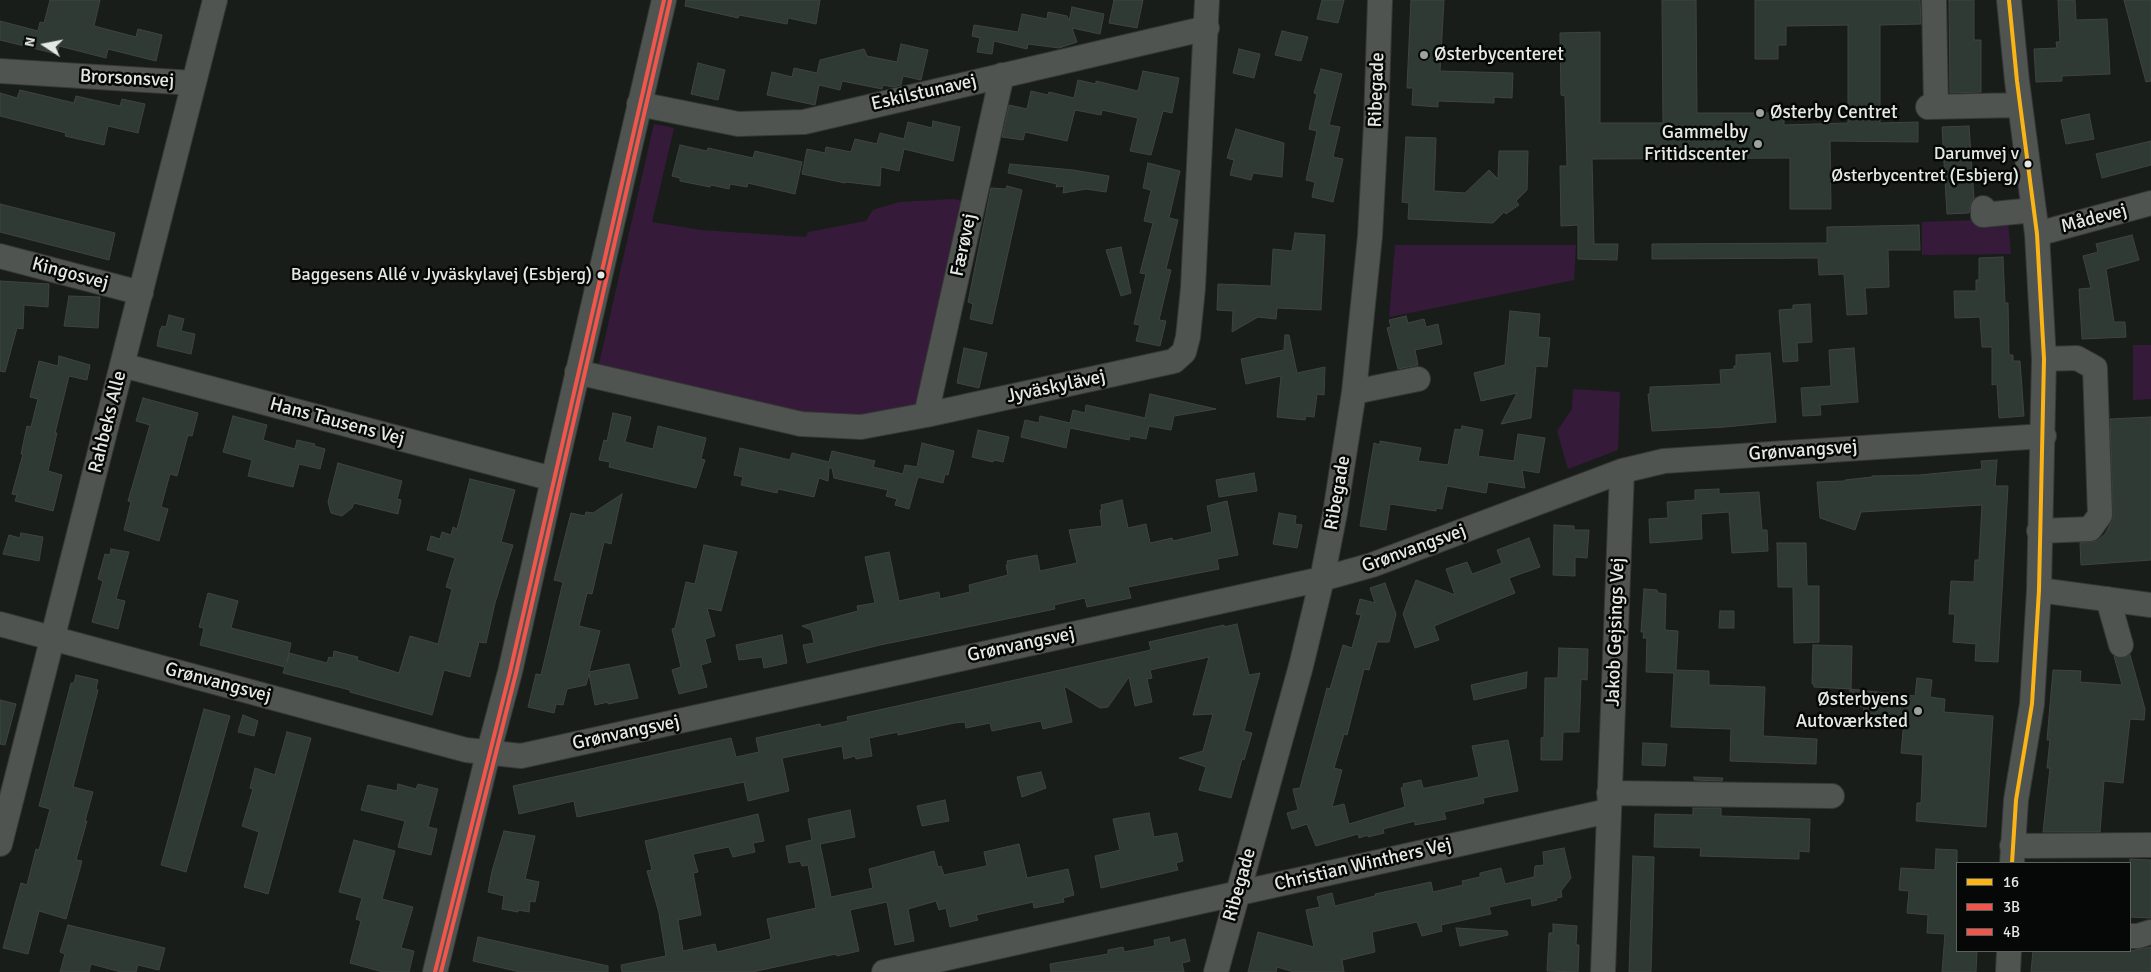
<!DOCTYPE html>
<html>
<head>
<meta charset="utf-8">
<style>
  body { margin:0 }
  #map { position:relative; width:2151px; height:972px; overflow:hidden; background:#191d1a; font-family:Signika,sans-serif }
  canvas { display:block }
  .legend { position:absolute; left:1956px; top:862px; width:175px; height:90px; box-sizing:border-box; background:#050806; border:1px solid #5e625f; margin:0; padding:6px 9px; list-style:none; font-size:15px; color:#e4e9e5 }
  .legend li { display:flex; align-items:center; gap:10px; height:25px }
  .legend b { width:25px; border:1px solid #5e625f }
  .north { position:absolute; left:20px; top:20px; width:50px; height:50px; -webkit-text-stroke:4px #050806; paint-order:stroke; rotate:281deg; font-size:14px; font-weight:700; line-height:20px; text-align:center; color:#e4e9e5 }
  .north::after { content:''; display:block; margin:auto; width:18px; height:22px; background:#e4e9e5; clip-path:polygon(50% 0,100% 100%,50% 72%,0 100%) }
</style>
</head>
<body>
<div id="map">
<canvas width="2151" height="972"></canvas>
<ul class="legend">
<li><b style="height:6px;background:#fbb416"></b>16</li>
<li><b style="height:6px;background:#f1564d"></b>3B</li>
<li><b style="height:6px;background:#f1564d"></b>4B</li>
</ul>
<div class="north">N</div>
</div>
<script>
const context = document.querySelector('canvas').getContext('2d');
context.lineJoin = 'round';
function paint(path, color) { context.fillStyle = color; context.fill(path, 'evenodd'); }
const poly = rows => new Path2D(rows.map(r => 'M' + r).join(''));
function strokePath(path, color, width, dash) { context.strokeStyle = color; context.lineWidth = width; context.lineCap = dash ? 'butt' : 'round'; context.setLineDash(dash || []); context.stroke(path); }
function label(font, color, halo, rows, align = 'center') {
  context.font = font + ' Signika,sans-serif'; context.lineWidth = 5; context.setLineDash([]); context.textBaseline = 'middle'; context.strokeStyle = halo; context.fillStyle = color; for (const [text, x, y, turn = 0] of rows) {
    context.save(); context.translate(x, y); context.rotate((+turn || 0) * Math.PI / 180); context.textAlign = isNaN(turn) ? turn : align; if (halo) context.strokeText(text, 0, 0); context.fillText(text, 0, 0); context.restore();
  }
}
const green = poly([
  [654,124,674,128,652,222,701,230,806,237,808,232,866,221,873,210,899,202,954,199,963,201,918,408,848,417,811,416,598,368],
  [2008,219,2011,254,1922,255,1922,222],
  [1395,245,1576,245,1574,280,1389,317],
  [2133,345,2151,345,2151,399,2133,400],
  [1573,389,1620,392,1618,450,1568,469,1557,431,1572,409]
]);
const building = poly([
  [50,0,100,0,94,26,136,37,138,29,162,35,156,61,108,49,106,58,59,46,57,54,0,40,0,21,38,31,40,22,44,23,50,0],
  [686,0,820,0,816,24,788,18,787,24,739,15,738,18,685,6,686,0],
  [1114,0,1143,0,1137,28,1109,23,1114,0],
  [1322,0,1344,0,1338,23,1317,19,1322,0],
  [1411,0,1444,0,1440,71,1513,73,1512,98,1494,97,1494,103,1438,101,1438,107,1412,105,1413,88,1407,88,1411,0],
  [1662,0,1696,0,1697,113,1784,113,1784,125,1848,123,1848,25,1786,26,1786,45,1778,45,1778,59,1755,59,1755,0,1920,0,1921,24,1880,25,1880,123,1918,122,1918,142,1830,141,1831,209,1790,209,1790,158,1592,159,1594,244,1618,244,1617,260,1578,259,1578,225,1561,226,1560,166,1567,166,1565,96,1561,95,1560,33,1600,32,1600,123,1663,123,1662,0],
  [1949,0,1974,0,1974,40,1981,40,1981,92,1950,93,1949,0],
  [2058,0,2075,0,2076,20,2107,19,2110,74,2062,76,2062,81,2036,82,2034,49,2057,48,2056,42,2060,42,2058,0],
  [2124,0,2151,0,2151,81,2146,82,2124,0],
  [1072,7,1104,14,1100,34,1072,28,1077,42,1059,48,1028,44,1027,49,994,41,992,54,977,52,980,38,972,36,974,25,1018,32,1022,14,1047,19,1048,12,1067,16,1069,21,1072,7],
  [1282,31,1308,37,1301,61,1275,55,1282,31],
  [901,44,928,50,921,80,903,76,901,85,893,87,883,85,882,89,842,81,840,90,819,85,815,105,767,95,772,72,792,77,794,68,817,73,820,60,864,49,867,56,897,62,901,44],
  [1239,49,1260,54,1254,78,1233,73,1239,49],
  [698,63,725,70,718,100,691,94,698,63],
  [1321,69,1342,74,1329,125,1340,127,1333,157,1343,159,1333,202,1312,197,1315,182,1306,180,1317,131,1309,129,1317,94,1314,93,1321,69],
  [1143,71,1179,78,1172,113,1163,111,1151,155,1130,151,1138,118,1102,110,1101,115,1075,110,1067,141,1025,132,1023,140,1002,137,1009,105,1027,109,1031,91,1048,95,1049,92,1074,98,1078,80,1096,84,1096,81,1138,91,1143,71],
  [20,90,74,103,76,96,120,106,122,99,145,104,138,133,108,126,104,145,65,136,66,133,0,116,0,93,17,98,20,90],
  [2089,114,2094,139,2066,144,2061,120,2089,114],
  [933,121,960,127,953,161,904,149,899,171,881,167,880,186,846,182,845,183,802,174,807,149,825,153,826,147,851,152,855,139,877,144,880,133,904,139,908,122,932,128,933,121],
  [1969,126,1974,198,1971,202,1969,213,1947,214,1942,127,1969,126],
  [1236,129,1284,143,1282,177,1253,173,1251,180,1230,175,1234,160,1227,158,1236,129],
  [1406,137,1436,138,1434,191,1465,193,1489,170,1498,179,1499,151,1528,151,1527,190,1516,201,1519,205,1506,214,1504,212,1493,223,1408,219,1409,203,1402,202,1406,137],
  [2151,141,2151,165,2102,178,2096,154,2151,141],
  [680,145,707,151,708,148,753,158,755,151,802,162,795,194,748,183,747,187,730,184,729,189,711,185,710,187,680,181,680,178,672,176,680,145],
  [1148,163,1180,171,1169,218,1178,220,1166,269,1171,270,1159,320,1166,321,1160,346,1136,341,1140,325,1134,324,1146,274,1140,273,1153,223,1144,221,1151,190,1143,188,1148,163],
  [1010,164,1073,170,1109,176,1106,192,1086,189,1063,193,1064,186,1056,187,1057,184,1008,173,1010,164],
  [1007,186,1022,190,992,324,970,319,973,304,968,302,991,188,1006,189,1007,186],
  [0,204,115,233,109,260,0,232,0,204],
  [1919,225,1920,250,1888,250,1889,287,1865,288,1867,314,1847,315,1844,274,1819,275,1818,258,1652,259,1652,244,1827,243,1827,227,1919,225],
  [1295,233,1325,235,1321,310,1277,308,1276,319,1258,317,1232,332,1233,311,1217,310,1218,284,1271,286,1273,249,1292,251,1295,233],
  [2132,235,2139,260,2106,269,2114,322,2125,322,2126,337,2082,339,2079,289,2091,288,2083,256,2098,252,2096,244,2132,235],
  [1121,247,1131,293,1121,296,1106,250,1121,247],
  [2003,257,2005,303,2008,303,2009,355,2013,355,2013,361,2020,361,2024,416,1999,418,1997,384,1992,385,1992,347,1982,347,1980,317,1955,318,1954,291,1976,291,1976,280,1979,280,1979,258,2003,257],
  [0,281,49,284,48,307,24,305,23,329,17,328,5,372,0,371,0,281],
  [69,296,100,297,98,328,64,326,69,296],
  [1810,304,1812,342,1797,343,1798,361,1783,362,1779,310,1793,309,1793,305,1810,304],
  [1510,311,1540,314,1538,337,1550,338,1547,367,1536,366,1531,418,1501,424,1517,393,1481,401,1474,373,1505,365,1510,311],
  [169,315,184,319,181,331,195,334,191,354,157,346,160,330,162,326,166,327,169,315],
  [1406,316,1408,323,1424,319,1426,327,1438,324,1442,344,1415,350,1418,365,1398,369,1387,328,1391,327,1389,320,1406,316],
  [1285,335,1289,335,1297,373,1325,367,1324,395,1317,394,1314,417,1306,416,1305,420,1277,417,1281,376,1246,384,1241,359,1284,350,1285,335],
  [964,348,987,353,979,388,957,383,964,348],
  [1854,348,1858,402,1820,405,1821,415,1803,416,1801,388,1831,386,1829,350,1854,348],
  [1770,353,1776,422,1725,427,1652,431,1648,394,1650,394,1650,387,1721,384,1720,370,1734,369,1734,366,1736,366,1736,355,1770,353],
  [59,356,90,365,87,380,69,376,55,433,57,433,48,471,62,475,53,511,15,501,17,495,12,494,23,454,21,454,27,426,31,427,38,399,30,397,39,361,58,366,59,356],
  [1150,394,1216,409,1174,416,1171,430,1149,426,1146,439,1130,436,1129,440,1070,428,1066,448,1021,437,1025,420,1039,423,1040,416,1070,423,1073,410,1085,413,1086,405,1145,418,1150,394],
  [143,398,198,413,192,436,188,435,177,476,170,474,161,507,168,509,159,541,124,530,131,502,128,501,150,425,136,421,143,398],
  [613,413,631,417,625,442,653,449,658,426,706,438,701,459,705,460,696,488,609,467,610,462,599,460,604,440,607,441,613,413],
  [233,416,267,425,263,440,295,449,297,440,315,444,314,446,325,449,320,469,299,464,293,487,248,476,252,460,223,452,233,416],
  [2151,417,2151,560,2081,565,2080,543,2097,541,2105,534,2113,519,2110,419,2151,417],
  [1462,426,1483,430,1478,456,1514,461,1518,434,1545,438,1539,473,1522,470,1525,488,1488,482,1486,493,1447,486,1442,509,1436,508,1436,511,1390,504,1386,530,1360,526,1374,443,1380,445,1380,441,1421,448,1418,461,1448,465,1455,429,1461,430,1462,426],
  [978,430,1009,437,1003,462,994,460,993,462,972,457,978,430],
  [922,443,954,451,948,475,945,474,943,483,918,477,909,509,895,505,897,499,886,496,888,490,834,478,832,468,829,468,828,481,819,478,814,497,778,489,777,493,741,485,743,477,734,475,740,448,790,460,792,453,829,462,832,451,875,461,873,467,903,474,905,465,917,467,922,443],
  [1997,460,1995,486,2008,486,1998,662,1975,661,1976,644,1953,642,1955,614,1949,614,1951,581,1974,582,1975,560,1979,560,1982,505,1861,512,1855,530,1820,518,1817,482,1845,481,1845,480,1872,477,1872,476,1919,475,1982,469,1981,461,1997,460],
  [338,463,402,481,397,499,401,500,398,514,354,503,352,508,342,516,331,513,328,502,338,463],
  [1254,473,1257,491,1219,497,1216,480,1254,473],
  [470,479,515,490,501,542,513,545,495,603,486,643,479,642,470,677,444,670,432,715,350,692,350,690,283,673,285,667,200,645,204,628,199,627,208,593,238,601,231,628,291,643,287,662,289,653,327,663,329,657,333,658,334,651,358,657,357,660,399,673,410,636,438,644,452,589,446,587,455,558,427,550,431,536,440,539,442,532,451,535,453,527,457,529,470,479],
  [1719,489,1719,494,1759,492,1762,530,1767,530,1768,551,1732,553,1729,512,1701,514,1702,539,1650,543,1649,519,1668,518,1667,502,1695,500,1695,490,1719,489],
  [622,494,611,544,604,542,592,594,587,593,579,626,600,631,589,672,629,664,638,698,608,704,608,702,595,705,589,674,586,685,567,689,563,705,556,704,554,713,528,707,536,674,541,675,563,582,554,580,571,513,585,516,586,512,593,513,622,494],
  [1122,500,1128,528,1146,524,1150,543,1172,538,1173,541,1212,532,1207,506,1227,501,1238,555,1217,559,1219,569,1128,587,1131,598,1087,607,1085,598,1054,605,1055,609,880,645,807,663,803,645,814,643,811,630,802,626,858,611,857,606,875,603,865,557,889,552,899,601,939,592,940,599,970,592,969,585,1008,575,1006,565,1008,565,1007,561,1037,555,1040,571,1077,563,1069,530,1102,526,1100,510,1102,510,1101,505,1122,500],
  [1279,513,1296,516,1295,524,1302,525,1297,548,1273,544,1279,513],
  [1554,525,1574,526,1574,530,1589,530,1587,558,1575,557,1575,576,1553,575,1554,525],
  [21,533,43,537,39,561,3,554,9,535,20,538,21,533],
  [1529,538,1540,567,1509,578,1515,593,1434,626,1439,640,1415,648,1403,614,1416,580,1455,595,1446,569,1467,562,1472,574,1502,563,1497,550,1529,538],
  [1777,543,1806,543,1807,586,1819,586,1819,642,1794,643,1793,587,1778,587,1777,543],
  [704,545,737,552,721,611,707,608,715,636,705,639,711,662,701,665,707,687,679,694,672,670,681,667,672,629,675,628,686,582,695,584,704,545],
  [111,549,129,552,116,599,125,601,118,629,92,622,103,581,98,579,105,554,110,555,111,549],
  [1385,583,1396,614,1389,642,1377,642,1369,670,1364,669,1347,735,1344,734,1334,768,1342,770,1332,807,1344,804,1349,824,1405,807,1401,788,1404,786,1403,784,1421,780,1423,788,1426,788,1479,777,1472,746,1508,740,1518,791,1483,798,1484,803,1444,812,1446,819,1415,825,1415,821,1383,829,1384,833,1368,837,1368,835,1359,838,1358,834,1316,846,1307,824,1292,829,1287,813,1298,810,1293,789,1300,788,1327,688,1330,689,1343,645,1352,648,1361,615,1356,614,1360,599,1375,603,1370,588,1385,583],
  [1644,589,1657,590,1658,593,1666,594,1665,630,1678,631,1676,670,1709,671,1709,685,1765,687,1763,736,1817,739,1816,764,1730,761,1731,729,1671,727,1674,673,1646,672,1647,638,1643,638,1644,632,1641,632,1644,589],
  [1720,611,1734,611,1734,628,1719,628,1720,611],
  [1237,624,1249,675,1260,673,1244,731,1252,733,1244,760,1242,759,1231,798,1199,790,1206,767,1179,758,1203,751,1213,714,1193,715,1209,657,1150,670,1152,678,1147,679,1152,702,1135,706,1129,677,1108,707,1100,708,1064,686,1072,722,1043,729,1041,721,992,731,990,723,966,728,965,722,954,723,898,735,898,732,869,738,872,756,856,759,855,756,844,759,842,746,782,758,789,791,748,801,744,782,577,817,574,801,519,814,513,786,731,738,736,757,759,752,756,738,820,724,821,727,848,721,847,717,1151,650,1149,642,1224,625,1224,627,1237,624],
  [782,635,787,663,764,668,762,657,739,660,736,645,782,635],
  [1813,645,1852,646,1851,689,1814,687,1814,684,1812,684,1813,645],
  [1559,648,1588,649,1587,680,1581,679,1579,732,1563,732,1562,760,1541,760,1541,738,1544,737,1545,678,1558,678,1559,648],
  [2130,655,2145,709,2144,720,2130,719,2123,783,2104,781,2100,832,2043,832,2050,768,2047,768,2050,740,2047,740,2053,670,2081,671,2080,682,2122,685,2114,656,2124,658,2130,655],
  [1527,672,1526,688,1474,700,1471,685,1527,672],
  [76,675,98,680,96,689,98,690,73,787,93,792,85,821,87,821,76,860,82,861,66,919,39,911,28,954,3,948,21,883,27,885,36,849,39,850,50,809,39,806,71,683,74,683,76,675],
  [1917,678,1932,680,1930,697,1945,699,1944,712,1993,716,1986,827,1916,821,1917,803,1921,803,1923,755,1901,753,1904,720,1863,716,1864,707,1849,706,1850,689,1915,696,1917,678],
  [0,700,16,704,5,745,0,744,0,700],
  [204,709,230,716,186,872,161,865,204,709],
  [243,715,258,721,254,736,238,732,243,715],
  [287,732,311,738,268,894,244,887,259,832,242,826,253,789,250,788,255,768,275,775,287,732],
  [1643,743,1667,744,1665,766,1642,765,1643,743],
  [1041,772,1046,788,1022,797,1017,777,1041,772],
  [1694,777,1723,778,1722,781,1694,780,1694,777],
  [398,784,416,789,418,784,438,789,428,827,437,829,431,855,398,847,405,821,361,810,368,785,397,791,398,784],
  [945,800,949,821,922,826,917,806,945,800],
  [1693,808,1721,808,1721,816,1810,819,1809,852,1799,851,1799,859,1700,856,1701,848,1654,847,1655,814,1693,815,1693,808],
  [850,810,855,837,820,844,831,897,873,888,869,869,934,851,938,867,941,866,944,875,987,866,984,852,1019,844,1027,878,1068,869,1074,895,1063,898,1064,902,1034,908,1033,902,976,915,978,920,950,927,946,908,939,910,936,901,908,909,914,941,895,945,887,902,850,910,859,951,837,956,836,954,752,972,622,972,621,965,666,956,659,913,647,871,652,870,645,841,758,814,764,841,753,843,755,852,733,857,729,847,693,854,698,872,693,873,701,915,678,920,683,951,715,944,717,952,771,939,767,919,816,908,808,865,802,866,800,861,789,863,786,846,812,840,808,819,850,810],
  [1149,813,1154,837,1177,833,1183,861,1176,863,1178,870,1101,888,1095,856,1120,850,1113,819,1149,813],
  [504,831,535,836,525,879,539,882,535,902,530,901,529,912,518,910,518,912,502,909,504,896,488,892,492,871,504,831],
  [354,840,395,851,382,899,413,907,401,948,414,951,409,972,383,972,350,963,361,921,356,919,362,898,339,892,354,840],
  [1564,848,1571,878,1561,891,1562,897,1556,898,1557,900,1532,906,1531,898,1489,907,1491,914,1441,925,1442,931,1422,936,1417,922,1372,932,1375,952,1342,960,1344,972,1294,972,1277,967,1276,972,1248,972,1258,932,1314,947,1306,910,1320,907,1317,897,1332,893,1335,906,1375,896,1375,894,1431,882,1433,892,1463,885,1462,881,1480,877,1480,873,1501,868,1505,884,1534,877,1535,866,1544,865,1543,852,1564,848],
  [1936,849,1957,850,1957,951,1977,951,1976,972,1942,972,1945,934,1927,933,1928,915,1907,913,1909,891,1899,890,1901,868,1935,870,1936,849],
  [1633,856,1654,857,1651,972,1629,972,1633,856],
  [2130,859,2151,860,2151,918,2130,917,2130,859],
  [1553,924,1577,926,1576,945,1579,945,1578,972,1547,971,1549,933,1553,933,1553,924],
  [68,925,165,948,159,970,138,965,136,972,121,972,91,964,89,972,60,972,65,954,60,952,68,925],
  [1456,928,1507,931,1508,935,1460,946,1456,928],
  [478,937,608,966,608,972,520,972,473,961,478,937],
  [1169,937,1170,943,1185,939,1190,961,1182,963,1184,972,1051,972,1050,964,1108,954,1108,950,1123,947,1124,952,1155,946,1154,940,1169,937],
  [2151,947,2151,972,2031,972,2033,951,2130,951,2151,947]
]);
const minor = poly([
  [1934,0,1936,106],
  [2009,0,2017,81,2037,234,2044,359,2039,590,2032,704,2016,800,2012,863],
  [0,71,194,83],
  [639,104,738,124,804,122,1207,28],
  [1928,107,2020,105],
  [1983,208,1983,215,2034,210],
  [2037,234,2151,203],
  [0,256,141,293],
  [122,365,553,479],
  [577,372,801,424,861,427,926,415,1174,361,1184,352,1188,337,1193,288,1207,0],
  [1354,392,1418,379],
  [926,415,1002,75],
  [2039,531,2090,529,2100,515,2095,368,2077,358,2044,359],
  [2039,590,2151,605],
  [2108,599,2121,645],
  [0,624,466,750,521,756,1322,579,1372,565,1622,471,1664,461,2044,436],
  [1609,793,1832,796],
  [0,844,215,0],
  [2012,846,2151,845],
  [2130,936,2138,936,2151,932],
  [435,972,488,754,510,672,553,479,664,0],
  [884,972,1608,811],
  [1216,972,1301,666,1322,579,1335,513,1354,392,1370,236,1376,123,1380,0],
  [1603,972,1622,471],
  [2008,972,2009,951]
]);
const bus1 = poly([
  [2009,0,2017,81,2037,234,2044,359,2039,590,2032,704,2016,800,2012,863]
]);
const bus2 = poly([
  [435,972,510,672,664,0]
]);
const bus3 = poly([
  [441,972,516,673,670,1]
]);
const markers = [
  [1424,55,5,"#9da29e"],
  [1760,113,5,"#9da29e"],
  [1758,144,5,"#9da29e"],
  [2028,164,4.5,"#e4e9e5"],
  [601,275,4.5,"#e4e9e5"],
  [1918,711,5,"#9da29e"]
];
const busNames = [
  ["Darumvej v",2019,154],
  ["Østerbycentret (Esbjerg)",2019,176],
  ["Baggesens Allé v Jyväskylavej (Esbjerg)",592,275]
];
const poiNames = [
  ["Østerbycenteret",1434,55],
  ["Østerby Centret",1770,113],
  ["Gammelby",1748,133,"right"],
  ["Fritidscenter",1748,155,"right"],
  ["Østerbyens",1908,700,"right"],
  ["Autoværksted",1908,722,"right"]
];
const streetNames = [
  ["Brorsonsvej",127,79,3],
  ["Ribegade",1377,90,-88],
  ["Eskilstunavej",924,93,-13],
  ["Mådevej",2094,219,-15],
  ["Færøvej",964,245,-78],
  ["Kingosvej",70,274,15],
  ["Jyväskylävej",1056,387,-12],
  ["Rahbeks Alle",108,422,-76],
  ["Hans Tausens Vej",337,422,15],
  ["Grønvangsvej",1803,451,-4],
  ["Ribegade",1338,493,-80],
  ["Grønvangsvej",1414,549,-20],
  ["Jakob Gejsings Vej",1616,632,-88],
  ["Grønvangsvej",1021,645,-12],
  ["Grønvangsvej",218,683,15],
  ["Grønvangsvej",626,733,-12],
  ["Christian Winthers Vej",1363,865,-13],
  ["Ribegade",1240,885,-74]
];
paint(green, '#361a39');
paint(building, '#2f3a34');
strokePath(building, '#404440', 1);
strokePath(minor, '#353836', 26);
strokePath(minor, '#505450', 24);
strokePath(bus1, '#fbb416', 4);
strokePath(bus2, '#f1564d', 4);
strokePath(bus3, '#f1564d', 4);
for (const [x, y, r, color] of markers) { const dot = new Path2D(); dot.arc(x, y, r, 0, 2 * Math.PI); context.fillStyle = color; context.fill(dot); strokePath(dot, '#050806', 2); }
label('18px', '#e4e9e5', '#050806', busNames, 'right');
label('19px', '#e4e9e5', '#050806', poiNames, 'left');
label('19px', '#e4e9e5', '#050806', streetNames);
</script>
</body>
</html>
